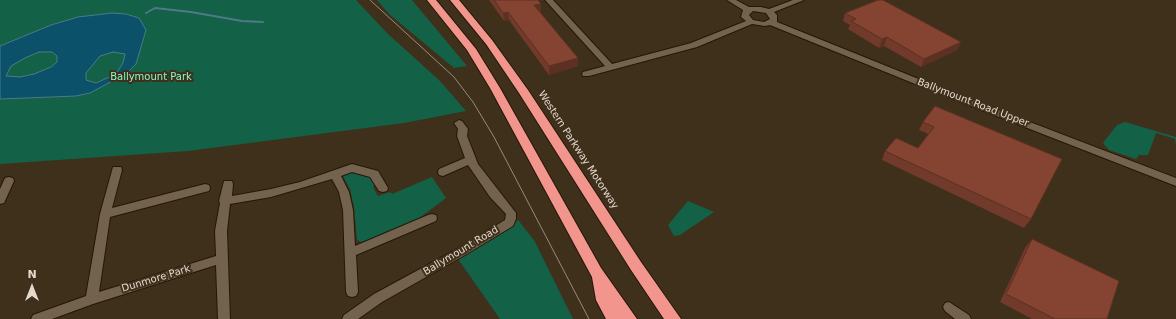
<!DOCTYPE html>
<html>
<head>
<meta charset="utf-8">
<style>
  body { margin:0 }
  #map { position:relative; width:1176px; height:319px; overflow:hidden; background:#3f301c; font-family:"DejaVu Sans",sans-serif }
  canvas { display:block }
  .north { position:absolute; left:12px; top:267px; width:40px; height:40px; -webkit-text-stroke:3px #3f301c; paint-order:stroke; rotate:0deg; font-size:11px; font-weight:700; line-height:16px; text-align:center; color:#e3d9cd }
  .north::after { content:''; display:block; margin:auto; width:14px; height:18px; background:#e3d9cd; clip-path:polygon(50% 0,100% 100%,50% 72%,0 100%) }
</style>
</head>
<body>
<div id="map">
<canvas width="1176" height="319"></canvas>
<div class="north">N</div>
</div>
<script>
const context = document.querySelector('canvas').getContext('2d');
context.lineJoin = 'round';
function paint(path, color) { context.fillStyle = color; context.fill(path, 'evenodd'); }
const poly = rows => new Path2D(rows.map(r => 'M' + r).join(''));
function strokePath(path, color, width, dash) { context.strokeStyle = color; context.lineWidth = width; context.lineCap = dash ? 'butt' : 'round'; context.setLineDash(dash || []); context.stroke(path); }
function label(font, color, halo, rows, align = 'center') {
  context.font = font + ' "DejaVu Sans",sans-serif'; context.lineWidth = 4; context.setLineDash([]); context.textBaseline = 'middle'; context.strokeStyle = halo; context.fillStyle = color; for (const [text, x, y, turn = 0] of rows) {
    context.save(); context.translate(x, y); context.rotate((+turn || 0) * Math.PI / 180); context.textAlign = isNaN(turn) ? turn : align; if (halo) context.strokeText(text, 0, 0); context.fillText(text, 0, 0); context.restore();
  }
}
const green = poly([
  [0,0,356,0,387,33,440,81,466,111,404,123,188,151,0,164],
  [377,0,412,0,467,66,454,68,389,14],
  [1125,122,1176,137,1176,145,1175,139,1156,133,1148,155,1139,155,1136,159,1109,150,1103,143,1117,125],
  [353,171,371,176,375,184,373,187,378,196,390,192,392,194,432,177,446,198,414,222,363,243,357,240,354,207,350,189,342,174],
  [688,201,714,212,680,235,674,236,668,225],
  [518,220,534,240,573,319,500,319,458,259]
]);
const water = poly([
  [112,13,126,14,139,18,146,30,136,64,127,73,90,93,76,96,0,99,0,46,51,25,78,17,112,13],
  [39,52,52,52,57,56,57,62,51,67,34,74,20,77,6,76,11,66,25,58,39,52],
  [113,52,125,54,123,63,116,74,96,83,86,80,86,73,100,56,113,52]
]);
const stream = poly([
  [146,13,155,8,191,12,242,21,263,22]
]);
const minor = poly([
  [545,0,553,0,612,64,691,43,746,21,741,17,743,10,727,0,736,0,749,7,761,7,769,9,793,0,804,0,774,12,777,15,777,22,936,86,1176,178,1176,186,930,90,770,25,765,26,752,24,697,47,589,76,583,76,582,74,583,72,605,66,545,0],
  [753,11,766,13,770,19,764,22,753,20,749,15,753,11],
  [459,120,462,121,468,129,467,136,478,164,516,213,516,219,513,226,465,255,382,302,358,319,342,319,344,315,374,294,457,249,505,220,506,214,490,197,468,165,443,176,439,175,438,172,439,169,465,158,457,136,458,129,454,123,459,120],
  [352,164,378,171,388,188,387,191,383,192,379,191,370,177,352,172,341,176,349,192,353,210,355,246,428,215,432,214,436,215,437,218,436,221,356,255,358,292,356,296,352,297,348,296,346,292,343,210,339,192,332,179,271,197,230,204,227,231,230,319,218,319,216,265,93,304,52,319,31,319,33,315,86,296,100,214,113,167,121,167,122,170,112,208,205,184,209,185,210,188,209,191,205,192,110,217,99,292,216,256,215,231,220,203,219,201,224,181,232,181,233,184,232,196,271,189,300,182,352,164],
  [9,177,13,178,14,181,4,203,0,204,0,189,5,178,9,177],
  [949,302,969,315,971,319,955,319,945,311,943,307,945,303,949,302]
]);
const highway = poly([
  [427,0,436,0,476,49,500,88,601,268,637,319,606,319,596,300,592,277,490,88,467,50,427,0],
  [450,0,459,0,492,40,528,90,641,262,681,319,664,319,631,270,519,93,486,44,450,0]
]);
const tram = poly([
  [370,0,454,77,473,102,494,137,589,319]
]);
const wall = poly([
  [489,0,538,0,541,4,541,12,540,12,578,58,578,66,549,75,509,20,504,21],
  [845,13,961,42,957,50,921,67,884,46,879,48,848,29,850,25,843,21],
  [935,106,1031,219,1024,228,882,160,885,151,918,148,928,134,919,130,923,122],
  [1032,239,1107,319,1032,319,1000,302,1025,248]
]);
const shadedWall = poly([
  [541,4,541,12,535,13,534,5],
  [508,12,509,20,504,21,503,13],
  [887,37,884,46,879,48,882,39],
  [961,42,957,50,921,67,924,59],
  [578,58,578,66,549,75,549,66]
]);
const building = poly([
  [494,0,538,0,541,4,534,5,578,58,549,66,508,12,503,13,494,0],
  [878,0,883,0,961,42,924,59,887,37,882,39,851,21,856,19,845,13,878,0],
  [935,106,1062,159,1031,219,885,151,896,138,918,148,934,127,923,122,935,106],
  [1032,239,1119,281,1107,319,1055,319,1006,294,1032,239]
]);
const parkNames = [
  ["Ballymount Park",151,77]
];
const streetNames = [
  ["Ballymount Road Upper",973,103,21],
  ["Western Parkway Motorway",578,150,57],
  ["Ballymount Road",461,251,-31],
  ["Dunmore Park",156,279,-17]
];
paint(green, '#136146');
paint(water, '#0b5169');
strokePath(water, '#4c7a87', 1);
strokePath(stream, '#4c7a87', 2);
strokePath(minor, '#251705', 2);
strokePath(highway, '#251705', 2);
paint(minor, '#73624d');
paint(highway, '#f2958d');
strokePath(tram, '#988b7c', 1);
paint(wall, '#723a2a');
paint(shadedWall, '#5c3022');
paint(building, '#844431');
strokePath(building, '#5c3022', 1);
label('10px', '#89f8c8', '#3f301c', parkNames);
label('10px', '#e3d9cd', '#3f301c', streetNames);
</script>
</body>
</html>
